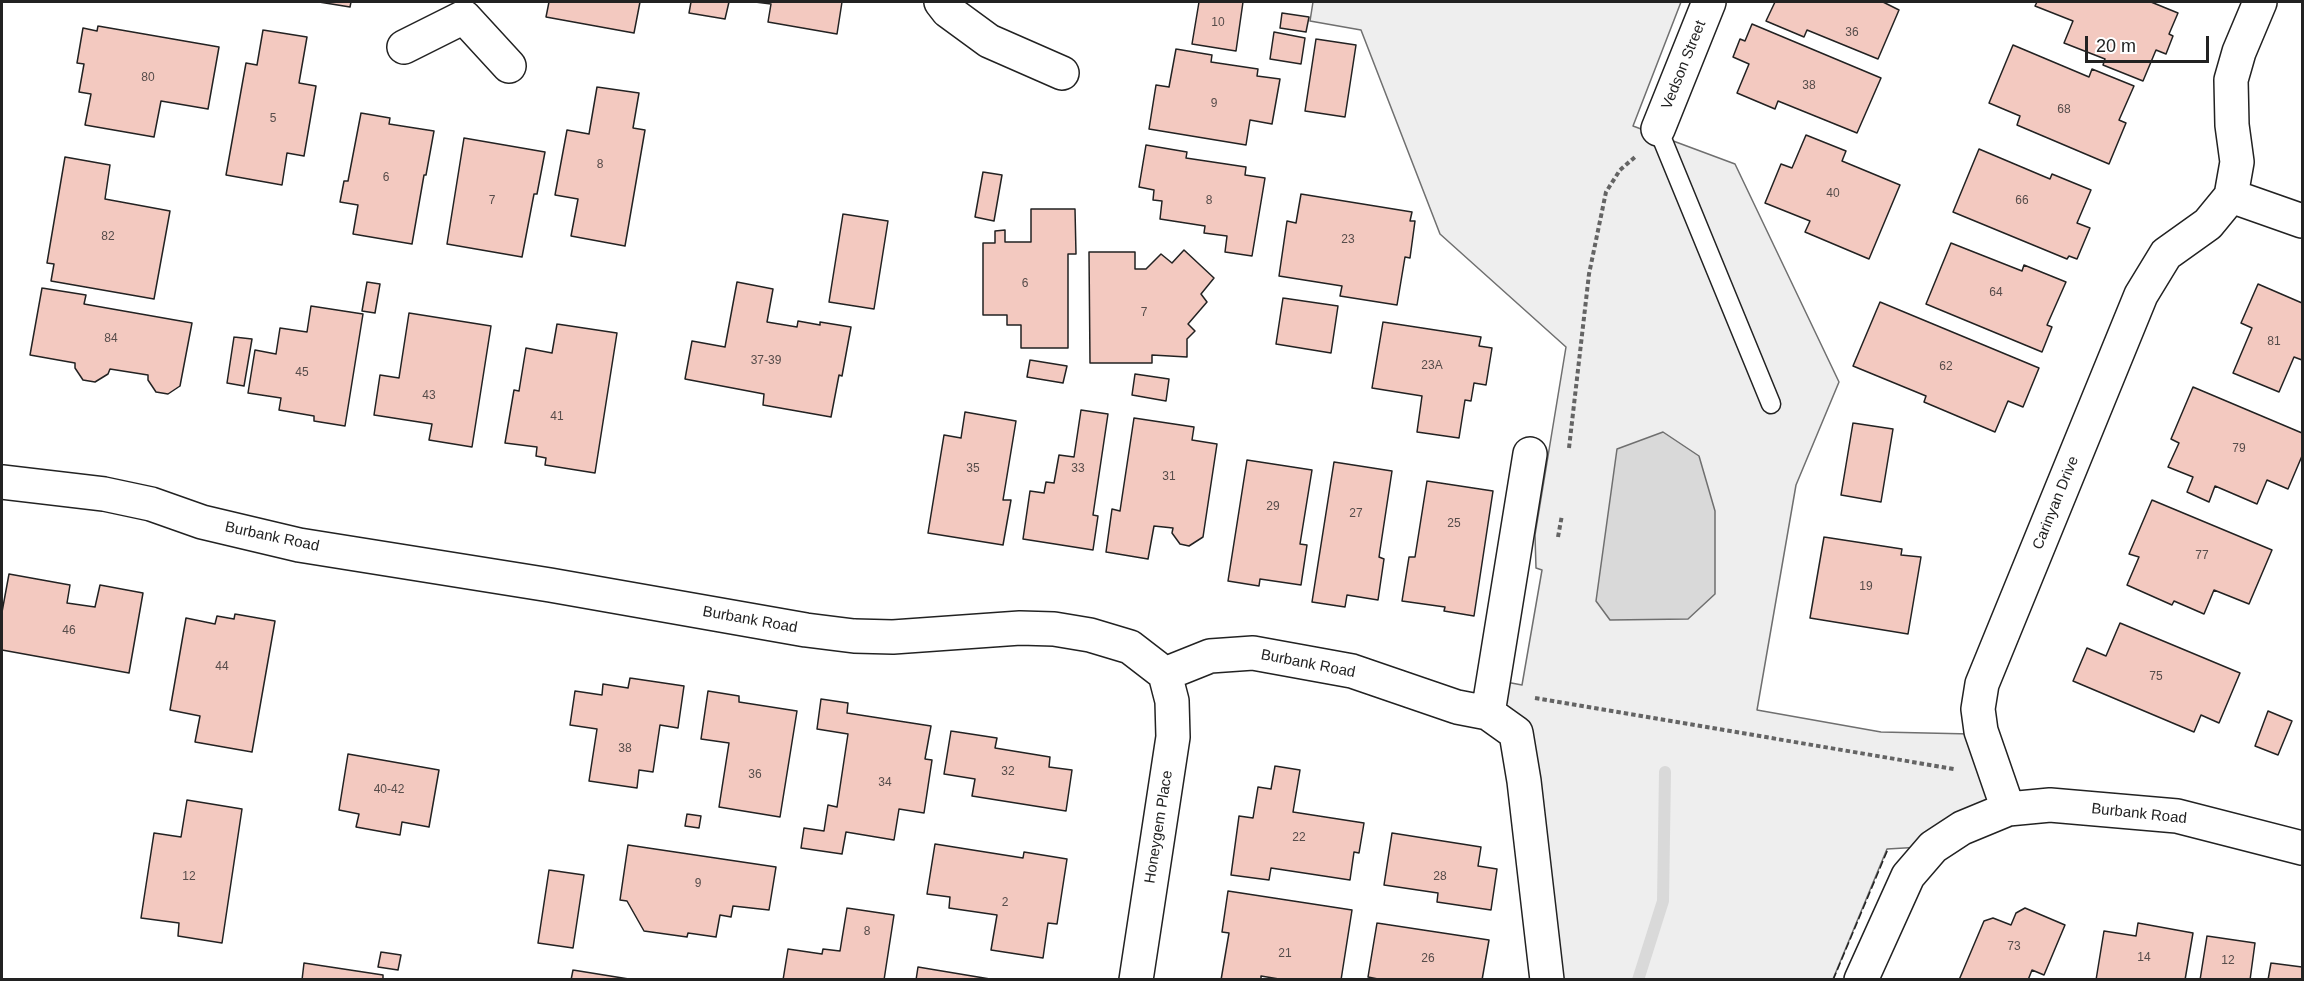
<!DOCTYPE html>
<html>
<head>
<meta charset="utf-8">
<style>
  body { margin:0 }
  #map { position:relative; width:2304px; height:981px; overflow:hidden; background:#fff; font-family:Helvetica,sans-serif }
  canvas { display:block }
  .frame { position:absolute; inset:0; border:3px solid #222; pointer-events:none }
  .scale { position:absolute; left:2085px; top:36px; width:124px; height:27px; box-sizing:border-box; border:3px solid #222; border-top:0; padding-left:8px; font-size:18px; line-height:21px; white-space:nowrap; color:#222; -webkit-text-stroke:4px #fff; paint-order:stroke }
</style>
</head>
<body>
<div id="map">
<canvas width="2304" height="981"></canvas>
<div class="frame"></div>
<div class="scale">20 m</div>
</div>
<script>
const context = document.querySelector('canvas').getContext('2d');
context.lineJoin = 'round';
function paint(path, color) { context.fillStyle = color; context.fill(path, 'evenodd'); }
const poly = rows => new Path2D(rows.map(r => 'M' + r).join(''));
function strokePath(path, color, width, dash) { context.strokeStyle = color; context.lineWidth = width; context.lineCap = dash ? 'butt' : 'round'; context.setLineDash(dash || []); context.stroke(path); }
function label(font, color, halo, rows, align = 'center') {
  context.font = font + ' Helvetica,sans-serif'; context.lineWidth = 4.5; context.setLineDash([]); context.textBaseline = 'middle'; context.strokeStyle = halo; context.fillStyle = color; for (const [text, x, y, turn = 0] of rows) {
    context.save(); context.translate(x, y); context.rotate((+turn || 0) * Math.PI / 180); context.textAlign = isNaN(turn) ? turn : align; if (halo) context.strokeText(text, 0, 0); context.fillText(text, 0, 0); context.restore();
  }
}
const green = poly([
  [1313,2,1681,2,1633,126,1735,164,1839,382,1796,485,1757,710,1881,732,1971,734,1992,805,1922,847,1887,849,1833,979,1556,979,1500,710,1506,682,1522,685,1542,570,1536,568,1535,535,1566,347,1440,234,1361,30,1310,21,1313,2]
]);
const water = poly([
  [1663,432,1699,456,1715,511,1715,594,1688,619,1610,620,1596,601,1617,449,1663,432]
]);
const stream = poly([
  [1638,980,1663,901,1665,772]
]);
const building = poly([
  [319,2,351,2,350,7,319,2],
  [549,2,640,2,634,33,546,17,549,2],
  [691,2,729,2,725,19,689,13,691,2],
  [755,2,842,2,837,34,768,22,771,4,755,2],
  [1199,2,1243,2,1236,51,1192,44,1199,2],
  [1775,2,1883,2,1899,10,1878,59,1807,30,1804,37,1766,21,1775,2],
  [2037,2,2151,2,2178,13,2169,34,2173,36,2166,54,2156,50,2143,81,2103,65,2105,59,2064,43,2073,21,2035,6,2037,2],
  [1282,13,1309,17,1306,32,1280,28,1282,13],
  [1752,24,1881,78,1857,133,1778,101,1775,109,1737,93,1749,64,1733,57,1740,39,1745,41,1752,24],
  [98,26,219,47,208,109,161,101,154,137,85,125,91,94,79,92,84,64,77,63,83,28,97,31,98,26],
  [263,30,307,37,299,83,316,86,304,156,287,153,282,185,226,175,246,63,257,65,263,30],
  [1274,32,1305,38,1301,64,1270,59,1274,32],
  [1316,39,1356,45,1345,117,1305,111,1316,39],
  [2013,45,2089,77,2092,69,2134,86,2119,120,2126,123,2109,164,2017,125,2020,116,1989,103,2013,45],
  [1176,49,1212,55,1211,62,1258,69,1257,76,1280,79,1272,124,1250,120,1246,145,1149,129,1156,85,1169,87,1176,49],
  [597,87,639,93,633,128,645,130,625,246,571,236,578,199,555,195,567,130,589,134,597,87],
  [361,113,390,118,389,124,434,131,426,175,424,175,412,244,353,234,358,205,340,202,344,181,348,181,361,113],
  [1806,135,1846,151,1842,161,1900,185,1869,259,1805,232,1810,221,1765,203,1781,164,1792,168,1806,135],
  [464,138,545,152,537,194,534,194,522,257,447,244,464,138],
  [1146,145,1187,152,1186,158,1246,167,1245,175,1265,178,1252,256,1225,252,1227,236,1204,233,1205,226,1160,219,1162,201,1153,200,1154,190,1139,187,1146,145],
  [1979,149,2050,179,2052,174,2091,190,2077,223,2090,228,2077,259,2069,256,2067,259,1953,212,1979,149],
  [65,157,110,165,105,199,170,211,154,299,51,281,54,264,47,263,65,157],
  [983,172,1002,175,994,221,975,217,983,172],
  [1301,194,1412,212,1410,221,1415,221,1410,258,1405,257,1397,305,1340,296,1342,286,1279,276,1287,221,1296,223,1301,194],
  [1031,209,1075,209,1076,254,1068,254,1068,348,1021,348,1021,325,1007,325,1007,315,983,315,983,243,995,243,995,231,1005,230,1005,242,1031,242,1031,209],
  [843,214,888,221,874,309,829,302,843,214],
  [1951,243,2022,271,2024,265,2066,282,2047,325,2052,327,2042,352,1926,304,1951,243],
  [1184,250,1214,278,1201,294,1207,302,1188,324,1195,331,1187,339,1187,357,1152,355,1152,363,1090,363,1089,252,1135,252,1135,269,1146,269,1161,254,1172,263,1184,250],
  [367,282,380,284,375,313,362,311,367,282],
  [737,282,773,289,767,322,797,327,798,321,820,325,820,322,851,327,842,376,839,375,831,417,763,405,764,394,685,379,692,341,725,347,737,282],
  [2258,284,2302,303,2302,360,2294,357,2279,392,2233,373,2252,328,2241,323,2258,284],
  [42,288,86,295,84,304,192,323,180,386,168,394,156,392,148,380,148,375,110,369,108,374,95,382,83,380,75,368,75,363,30,355,42,288],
  [1283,298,1338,306,1331,353,1276,344,1283,298],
  [1880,302,2039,368,2023,407,2008,401,1995,432,1924,402,1926,396,1853,366,1880,302],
  [311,306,363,314,345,426,314,421,314,416,279,410,281,398,248,393,255,350,276,354,280,328,307,332,311,306],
  [409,313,491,326,472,447,429,440,432,424,374,415,380,375,399,378,409,313],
  [1383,322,1481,337,1479,346,1492,348,1486,385,1474,383,1471,401,1465,400,1459,438,1417,432,1422,396,1372,388,1383,322],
  [557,324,617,333,595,473,545,465,546,458,536,456,537,447,505,443,514,390,519,391,526,348,552,353,557,324],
  [234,337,252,339,244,386,227,383,234,337],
  [1030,360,1067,366,1063,383,1027,377,1030,360],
  [1135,374,1169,379,1166,401,1132,395,1135,374],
  [2193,387,2302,433,2302,456,2288,489,2267,480,2257,504,2215,486,2209,502,2187,492,2193,477,2168,467,2179,443,2171,439,2193,387],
  [1081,410,1108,414,1093,515,1098,516,1093,550,1023,539,1030,491,1044,493,1046,482,1054,483,1059,455,1074,457,1081,410],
  [965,412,1016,421,1003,500,1011,500,1003,545,928,533,944,435,961,438,965,412],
  [1134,418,1194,427,1192,440,1217,444,1203,537,1189,546,1180,544,1172,533,1173,528,1154,526,1148,559,1106,552,1112,509,1120,511,1134,418],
  [1853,423,1893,429,1881,502,1841,495,1853,423],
  [1247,460,1312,470,1300,544,1307,545,1301,585,1260,579,1259,586,1228,581,1247,460],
  [1334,462,1392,471,1379,557,1384,559,1378,600,1347,595,1345,607,1312,602,1334,462],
  [1427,481,1493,491,1474,616,1444,611,1445,607,1402,601,1409,557,1415,557,1427,481],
  [2152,500,2272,550,2249,604,2214,590,2204,614,2174,601,2172,605,2127,585,2139,557,2129,554,2152,500],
  [1824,537,1902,549,1901,555,1921,557,1908,634,1810,618,1824,537],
  [9,574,70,585,67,603,95,607,100,585,143,593,129,673,2,650,2,612,9,574],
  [235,614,275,621,252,752,195,742,200,716,170,710,186,618,215,624,217,616,234,619,235,614],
  [2120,623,2240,673,2219,723,2201,715,2194,732,2073,681,2087,648,2106,656,2120,623],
  [630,678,684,686,678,728,660,725,653,772,639,770,637,788,589,781,597,729,570,725,575,691,602,695,603,684,628,688,630,678],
  [708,691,739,696,739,702,797,711,780,817,719,807,729,743,701,739,708,691],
  [821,699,848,703,847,713,931,726,925,759,932,760,924,813,899,809,894,840,846,832,842,854,801,848,804,828,824,831,828,805,837,807,848,734,817,729,821,699],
  [2268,711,2292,721,2278,755,2255,746,2268,711],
  [951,731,997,738,995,748,1050,757,1049,767,1072,770,1066,811,972,796,975,779,944,774,951,731],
  [348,754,439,770,429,827,402,822,400,835,356,827,359,814,339,810,348,754],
  [1275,766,1300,770,1293,812,1364,823,1359,853,1354,852,1350,880,1271,868,1269,880,1231,875,1239,816,1253,818,1258,787,1271,789,1275,766],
  [187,800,242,809,222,943,178,936,179,923,141,918,154,833,181,837,187,800],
  [687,814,701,816,699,828,685,826,687,814],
  [1392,833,1481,847,1478,866,1497,869,1491,910,1437,902,1438,893,1384,885,1392,833],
  [935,844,1023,858,1024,852,1067,859,1057,924,1048,923,1043,958,991,950,997,915,949,908,950,897,927,894,935,844],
  [628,845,776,867,769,910,733,906,731,917,720,915,716,937,688,933,687,937,644,931,627,901,620,900,628,845],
  [549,870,584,875,573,948,538,943,549,870],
  [1228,891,1352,910,1341,980,1285,980,1261,976,1261,980,1221,980,1229,933,1222,932,1228,891],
  [847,908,894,915,884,980,783,980,788,949,822,954,823,949,840,951,847,908],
  [2025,908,2065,925,2044,975,2032,970,2028,980,1959,980,1984,921,1993,918,2011,925,2016,913,2025,908],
  [1377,923,1489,940,1482,980,1383,980,1368,977,1377,923],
  [2138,923,2193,933,2185,980,2096,980,2104,931,2136,936,2138,923],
  [2207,936,2255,943,2250,980,2200,980,2207,936],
  [381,952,401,955,398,970,378,967,381,952],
  [304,963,383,975,383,980,302,980,304,963],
  [2271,963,2302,967,2302,980,2268,980,2271,963],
  [918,967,996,980,916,980,918,967],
  [573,970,635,980,571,980,573,970]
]);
const path = poly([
  [1569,448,1589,274,1606,192,1620,170,1635,157],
  [1558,537,1562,515],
  [1535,698,1954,769]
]);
const lane = poly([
  [1658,129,1771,404]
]);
const street = poly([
  [941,2,948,11,989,41,1062,73],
  [404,47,464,17,509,66],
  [1658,129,1709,2],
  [2231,196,2302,221],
  [2,482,104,494,151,504,202,522,299,545,550,585,806,630,854,636,893,637,1020,628,1054,629,1090,635,1130,647,1165,674,1210,656,1253,653,1352,671,1457,707,1488,713,1516,733,1524,781,1547,980],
  [1488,713,1530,454],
  [2008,809,2050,805,2177,816,2302,848],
  [1136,980,1173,737,1172,701,1165,674],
  [1861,980,1908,876,1933,847,1962,828,2008,809,1981,731,1978,709,1982,684,2141,295,2166,254,2208,224,2231,196,2237,162,2232,125,2231,80,2239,52,2260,2]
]);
const fence = poly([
  [1833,980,1888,849]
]);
const numberNames = [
  ["10",1218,23],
  ["36",1852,33],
  ["80",148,78],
  ["38",1809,86],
  ["9",1214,104],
  ["68",2064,110],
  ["5",273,119],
  ["8",600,165],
  ["6",386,178],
  ["40",1833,194],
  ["7",492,201],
  ["8",1209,201],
  ["66",2022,201],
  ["82",108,237],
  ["23",1348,240],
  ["6",1025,284],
  ["64",1996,293],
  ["7",1144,313],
  ["84",111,339],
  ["81",2274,342],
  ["37-39",766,361],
  ["23A",1432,366],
  ["62",1946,367],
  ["45",302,373],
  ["43",429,396],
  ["41",557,417],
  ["79",2239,449],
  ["35",973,469],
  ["33",1078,469],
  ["31",1169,477],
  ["29",1273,507],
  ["27",1356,514],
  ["25",1454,524],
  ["77",2202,556],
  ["19",1866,587],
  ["46",69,631],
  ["44",222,667],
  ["75",2156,677],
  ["38",625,749],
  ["32",1008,772],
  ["36",755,775],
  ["34",885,783],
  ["40-42",389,790],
  ["22",1299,838],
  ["12",189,877],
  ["28",1440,877],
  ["9",698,884],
  ["2",1005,903],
  ["8",867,932],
  ["73",2014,947],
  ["21",1285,954],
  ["14",2144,958],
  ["26",1428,959],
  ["12",2228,961]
];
const streetNames = [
  ["Vedson Street",1684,65,-68],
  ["Carinyan Drive",2056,503,-68],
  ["Burbank Road",272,537,12],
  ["Burbank Road",750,620,10],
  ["Burbank Road",1308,664,11],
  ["Burbank Road",2139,814,6],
  ["Honeygem Place",1159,827,-81]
];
paint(green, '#eee');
strokePath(green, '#6f6f6f', 1.5);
paint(water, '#d9d9d9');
strokePath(water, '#6f6f6f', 1.5);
strokePath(stream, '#d9d9d9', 12);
paint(building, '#f3c9c0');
strokePath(building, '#222', 1.5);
strokePath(lane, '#222', 21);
strokePath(street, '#222', 36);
strokePath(path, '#646464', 4, [4.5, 3]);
strokePath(lane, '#fff', 18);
strokePath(street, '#fff', 33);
strokePath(fence, '#222', 1.5, [8, 3]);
label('12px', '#564c4a', null, numberNames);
label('15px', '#222', '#fff', streetNames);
</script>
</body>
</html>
